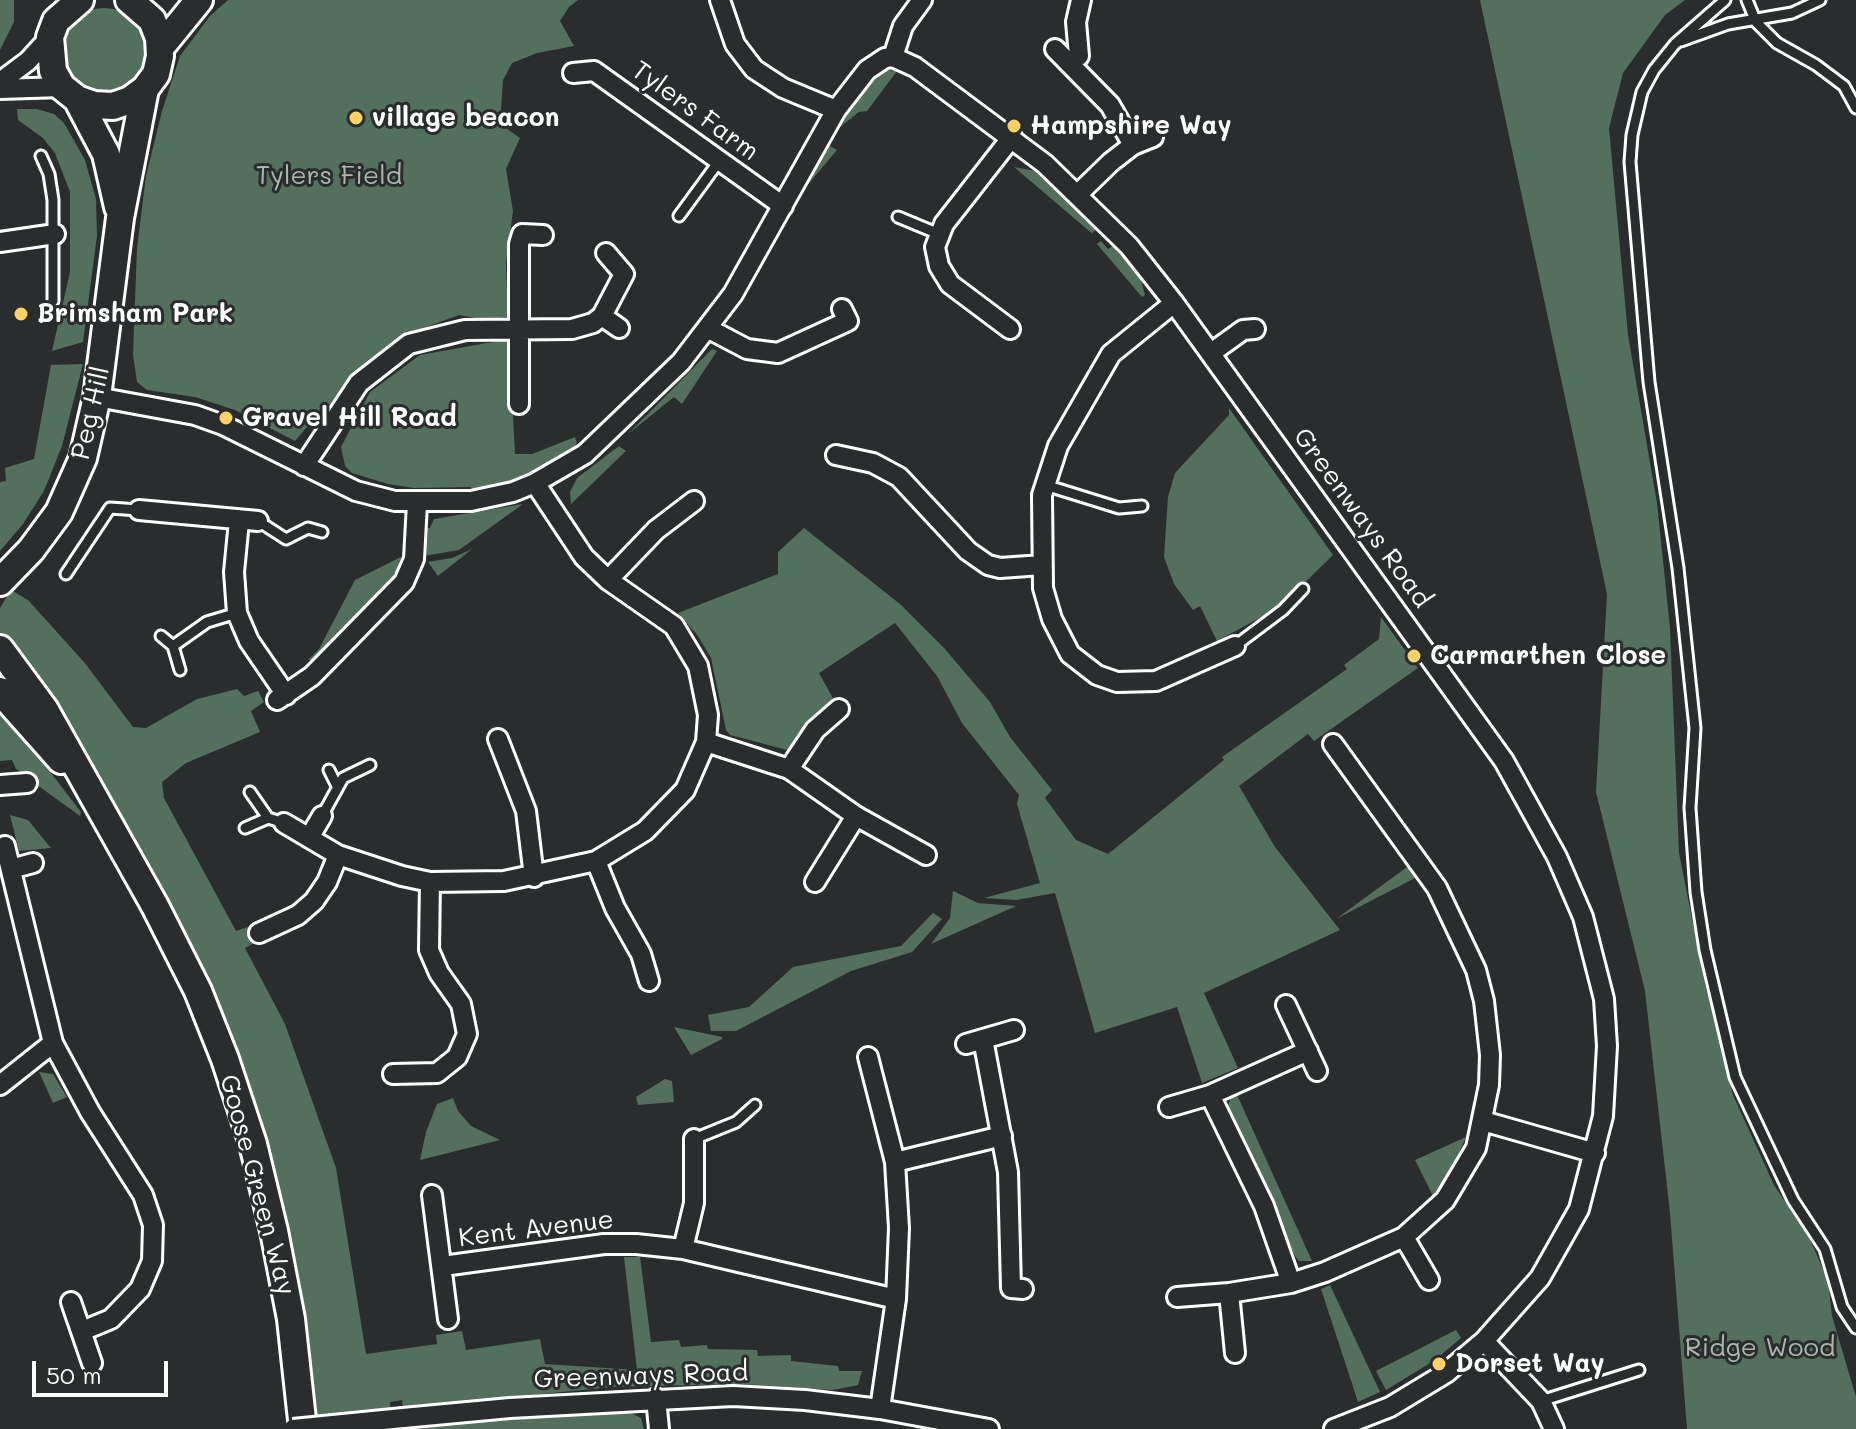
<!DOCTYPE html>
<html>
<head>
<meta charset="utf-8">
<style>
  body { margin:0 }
  #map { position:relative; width:1856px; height:1429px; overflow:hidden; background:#2a2d2e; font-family:Mali,sans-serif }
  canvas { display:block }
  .scale { position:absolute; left:32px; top:1361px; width:136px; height:36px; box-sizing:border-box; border:4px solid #fff; border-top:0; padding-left:10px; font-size:24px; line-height:28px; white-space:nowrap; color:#fff; -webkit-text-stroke:6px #2a2d2e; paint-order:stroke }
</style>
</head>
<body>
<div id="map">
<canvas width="1856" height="1429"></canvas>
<div class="scale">50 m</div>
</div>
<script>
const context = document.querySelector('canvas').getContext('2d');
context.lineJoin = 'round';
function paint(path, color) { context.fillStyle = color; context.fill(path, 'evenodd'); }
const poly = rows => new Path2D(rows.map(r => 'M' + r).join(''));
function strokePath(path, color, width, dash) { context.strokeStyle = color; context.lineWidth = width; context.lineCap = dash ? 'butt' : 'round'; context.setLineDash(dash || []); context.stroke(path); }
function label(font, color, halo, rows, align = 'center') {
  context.font = font + ' Mali,sans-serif'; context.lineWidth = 6; context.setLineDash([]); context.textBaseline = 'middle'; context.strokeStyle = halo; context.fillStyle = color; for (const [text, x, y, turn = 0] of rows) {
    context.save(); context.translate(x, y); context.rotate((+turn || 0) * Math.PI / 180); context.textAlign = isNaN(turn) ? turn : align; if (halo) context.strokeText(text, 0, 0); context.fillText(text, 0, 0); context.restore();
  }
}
const green = poly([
  [0,0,14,0,14,22,0,50],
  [228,0,578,0,569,7,560,21,574,46,537,53,512,63,503,80,500,124,520,138,506,169,513,211,506,264,508,317,486,320,459,315,408,334,350,376,313,429,307,427,295,441,235,410,195,397,147,390,137,382,133,355,137,248,146,176,162,111,180,56,210,16],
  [1480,0,1685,0,1665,15,1623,73,1609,128,1628,335,1657,503,1670,628,1679,853,1704,979,1733,1095,1774,1185,1810,1239,1828,1281,1832,1316,1856,1397,1856,1429,1687,1429,1670,1213,1645,991,1596,792,1607,594],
  '62 50a42 42 0 1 1 84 0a42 42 0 1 1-84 0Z',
  [888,70,897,71,867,111,859,112,830,135,863,88,875,76],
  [17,109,37,109,54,114,64,123,85,160,96,199,97,236,83,342,52,351,70,272,70,192,55,153,43,138,18,120],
  [826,144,837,150,800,194,799,193],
  [1014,167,1036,171,1097,229,1092,233,1095,236],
  [1101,241,1108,249,1113,246,1140,277,1145,295,1142,297,1097,244],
  [509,339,515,454,532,454,575,437,577,444,551,465,515,481,473,492,471,487,414,488,388,484,352,473,345,466,341,447,370,392,420,355],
  [712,349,717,351,682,404,674,397,628,434],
  [83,364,62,446,44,491,23,524,0,551,0,482,6,481,5,468,34,459,51,365],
  [1229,408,1333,555,1280,607,1217,641,1200,606,1193,610,1174,584,1164,557,1168,497,1175,473,1229,415],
  [619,446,626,451,571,504,570,492,577,478],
  [523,504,459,550,423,556,424,528,430,528,434,519],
  [804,528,900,604,944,648,990,702,1010,737,1052,790,1045,798,1076,840,1108,854,1224,760,1222,757,1347,669,1344,665,1379,639,1381,617,1418,668,1314,741,1308,734,1239,786,1275,847,1340,930,1204,993,1238,1068,1202,1083,1177,1007,1095,1033,1055,893,1016,900,984,898,1040,883,1017,804,1019,795,962,723,937,676,895,623,819,673,835,702,791,751,730,735,726,730,711,658,698,636,678,613,778,574,778,552],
  [472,549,438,576,428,562,452,558],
  [401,557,396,573,376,597,342,628,313,660,308,660,319,649,355,580],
  [11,590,28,600,84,662,133,727,146,728,197,699,237,689,244,696,258,691,264,702,251,711,260,732,186,763,162,782,164,798,236,931,248,927,254,943,245,948,285,1024,336,1168,366,1354,437,1344,436,1335,462,1331,466,1350,540,1339,545,1364,637,1370,624,1257,640,1257,651,1342,679,1340,681,1347,707,1345,708,1349,757,1350,758,1356,791,1355,791,1361,838,1366,839,1371,862,1371,858,1385,833,1390,741,1384,612,1387,403,1408,402,1400,390,1402,392,1429,313,1429,268,1145,231,1031,167,897,107,793,4,642,0,632,0,608],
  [0,707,81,812,80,816,33,782,31,776,16,769,12,760,0,761],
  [10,815,28,820,51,848,19,851],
  [1407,867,1415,878,1336,919],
  [953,891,978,903,1016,906,931,944,950,918],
  [933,913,942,919,912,952,851,971,736,1031,711,1031,708,1015,749,1007,793,967,901,946],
  [674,1027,722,1037,722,1039,691,1055],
  [39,1072,53,1074,67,1097,53,1103],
  [665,1079,672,1081,674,1102,638,1105,636,1097],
  [1235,1094,1238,1097,1312,1261,1299,1261,1295,1256,1226,1114,1230,1099],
  [453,1098,458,1111,471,1126,500,1140,420,1160,426,1132,437,1104],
  [1466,1137,1454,1165,1433,1196,1415,1160],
  [1330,1285,1380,1392,1358,1402,1321,1289],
  [1456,1330,1461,1338,1435,1360,1386,1390,1376,1371],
  [621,1408,641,1418,644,1429,404,1429]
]);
const lane = poly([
  [1725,0,1675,44,1654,70,1642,92,1632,135,1630,162,1649,382,1678,568,1695,728,1690,808,1696,892,1705,950,1735,1077,1793,1200,1825,1249,1842,1307,1856,1328],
  [1747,0,1756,22,1777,43,1816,65,1844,86,1856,108],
  [1681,41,1728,24,1792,13,1820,0],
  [41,156,49,174,53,200,53,301],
  [679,216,720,160],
  [898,217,939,234],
  [1045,485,1119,508,1142,506],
  [258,521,286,539,308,528,322,532],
  [66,574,110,508,139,510],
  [161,636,173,646,180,670],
  [173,646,207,622,237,613],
  [1235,646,1283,610,1303,589],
  [329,770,337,786],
  [250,792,268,818,284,823],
  [322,816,343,778,370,765],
  [245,828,268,818],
  [694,1139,736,1122,755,1105],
  [1541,1401,1639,1370]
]);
const street = poly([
  [720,0,735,44,754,69,783,88,836,110],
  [1055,49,1110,105,1133,145],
  [1079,56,1076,22,1081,0],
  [893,57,915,67,1045,164,1129,246,1174,303,1504,761,1557,857,1583,917,1604,999,1607,1046,1603,1116,1579,1209,1540,1278,1484,1341,1446,1373,1390,1407,1334,1429],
  [893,57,903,26,922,0],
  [573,73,594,71,783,206],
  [0,82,28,61,50,37],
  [0,89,62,87],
  [1078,194,1111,162,1133,145,1153,137],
  [0,242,55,234],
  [1174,303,1111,354,1058,446,1042,495,1043,588,1052,619,1070,654,1097,675,1117,682,1156,681,1235,646],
  [602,316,619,328],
  [709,329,747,349,778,353,848,321,842,309],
  [1010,329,950,284,939,266,935,247,944,224,1012,137],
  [1211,353,1243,330,1255,329],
  [97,397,195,415,223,425,356,491,395,501,471,501,513,492,535,483,585,454,681,362,733,294,836,110,867,70,885,58,893,57],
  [519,404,519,244,522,234,543,235],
  [836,455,873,463,899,477,968,551,988,565,1000,568,1042,565],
  [304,466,359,383,409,344,465,330,572,329,593,323,602,316,624,274,606,253],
  [139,510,258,521],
  [239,521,234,572,237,613,249,641,286,695],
  [608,580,656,530,694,501],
  [277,700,312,676,404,582,414,559,417,503],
  [498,739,526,811,534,877],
  [706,742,789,769,856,816,926,855],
  [789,769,815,730,839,709],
  [0,785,27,783],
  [284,823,338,855,402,876,430,882,504,881,596,861,645,831,685,790,706,742,708,715,698,666,674,626,608,580,584,557,535,483],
  [309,838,322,816],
  [5,846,53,1043,90,1112,143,1195,153,1225,152,1261,140,1289,111,1319,82,1331],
  [596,861,615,908,641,954,649,981],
  [11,869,33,863],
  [815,882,856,816],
  [259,933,298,915,314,901,327,882,338,855],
  [1286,1005,1317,1071],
  [983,1039,1008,1172,1011,1288,1023,1289],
  [966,1044,1014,1030],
  [868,1057,895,1162,899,1228,896,1299,880,1409],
  [393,1074,437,1073,457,1057,467,1034,461,1004,439,973,429,950,430,882],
  [0,1085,53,1043],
  [1210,1095,1264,1206,1291,1283],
  [1169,1107,1210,1095,1308,1051],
  [1483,1121,1595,1153],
  [895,1162,1002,1136],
  [432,1195,448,1319],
  [1404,1237,1429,1280],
  [683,1249,694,1203,694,1139],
  [443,1266,604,1244,636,1244,683,1249,896,1299],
  [1229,1293,1235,1353],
  [1177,1297,1229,1293,1291,1283,1325,1272,1404,1237,1445,1200,1476,1148,1489,1085,1490,1055,1484,1001,1476,970,1437,888,1333,744],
  [71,1302,92,1363],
  [1484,1341,1541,1401,1554,1429],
  [656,1398,659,1429],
  [403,1418,510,1408,733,1396,805,1400,880,1409,989,1429]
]);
const secondary = poly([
  [80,0,56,21,50,37,53,71,62,87,77,99,94,105,113,106,130,100,145,89,156,74,160,56,159,38,152,20,129,0],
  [160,48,199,0],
  [77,99,106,154,118,207],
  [0,582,31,550,59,512,83,458,97,397,120,218,145,89],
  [0,649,45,710,155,906,198,991,225,1059,253,1144,274,1231,291,1319,303,1429],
  [0,691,61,760]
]);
const streetBridge = poly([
  [293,1429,403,1418]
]);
const markers = [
  [356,118,8,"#ffd166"],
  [1014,126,8,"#ffd166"],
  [21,314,8,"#ffd166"],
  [226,418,8,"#ffd166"],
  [1414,656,8,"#ffd166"],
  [1439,1364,8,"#ffd166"]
];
const streetNames = [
  ["Tylers Farm",695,111,36],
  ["Peg Hill",91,413,-77],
  ["Greenways Road",1362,518,54],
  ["Goose Green Way",257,1185,75],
  ["Kent Avenue",536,1229,-7],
  ["Greenways Road",641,1376,-2]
];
const poiNames = [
  ["village beacon",372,118],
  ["Hampshire Way",1030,126],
  ["Brimsham Park",37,314],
  ["Gravel Hill Road",242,418],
  ["Carmarthen Close",1430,656],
  ["Dorset Way",1455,1364]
];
const parkNames = [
  ["Tylers Field",329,176],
  ["Ridge Wood",1760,1348]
];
paint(green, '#536f5e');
strokePath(lane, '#fff', 15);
strokePath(street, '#fff', 24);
strokePath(secondary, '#fff', 32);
strokePath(lane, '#2a2d2e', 9);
strokePath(street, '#2a2d2e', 18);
strokePath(secondary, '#2a2d2e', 26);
strokePath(streetBridge, '#fff', 24, []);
strokePath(streetBridge, '#2a2d2e', 18);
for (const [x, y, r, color] of markers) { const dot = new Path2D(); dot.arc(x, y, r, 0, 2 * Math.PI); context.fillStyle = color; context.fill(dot); strokePath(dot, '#2a2d2e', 3); }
label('26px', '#fff', '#2a2d2e', streetNames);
label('bold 26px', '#fff', '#2a2d2e', poiNames, 'left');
label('26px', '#a9b7ae', '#2a2d2e', parkNames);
</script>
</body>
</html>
